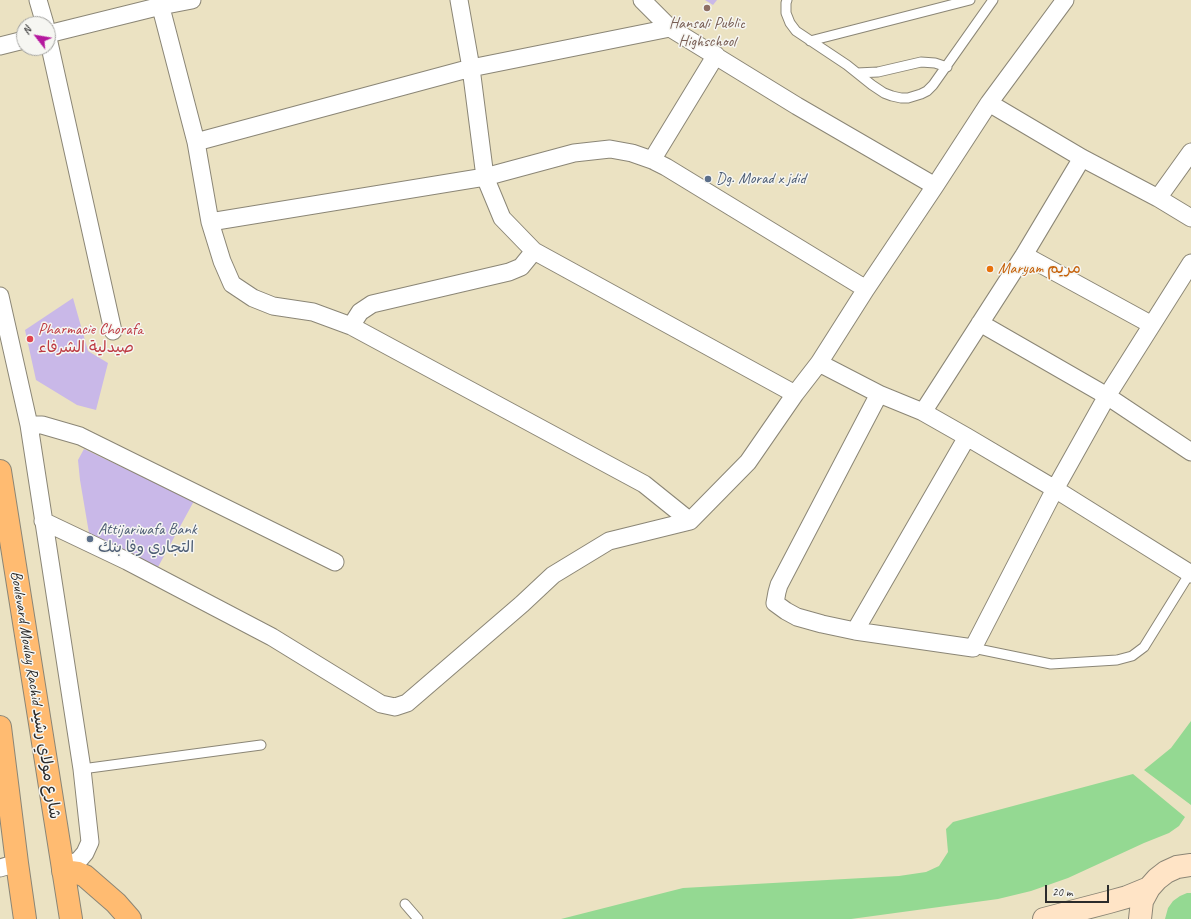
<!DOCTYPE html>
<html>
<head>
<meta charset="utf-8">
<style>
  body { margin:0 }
  #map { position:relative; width:1191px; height:919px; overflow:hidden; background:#ebe2c2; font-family:Caveat,sans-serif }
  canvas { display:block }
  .north { position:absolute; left:16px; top:16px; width:40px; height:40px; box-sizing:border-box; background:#f6f6f2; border:1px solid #a5a5a2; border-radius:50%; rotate:301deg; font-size:11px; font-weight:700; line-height:16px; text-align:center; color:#2b2b2b }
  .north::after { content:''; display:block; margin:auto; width:14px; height:18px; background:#b5179e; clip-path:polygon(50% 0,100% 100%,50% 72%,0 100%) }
  .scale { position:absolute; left:1045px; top:885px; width:64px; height:18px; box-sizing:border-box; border:2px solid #2b2b2b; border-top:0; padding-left:5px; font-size:12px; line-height:14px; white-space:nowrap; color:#2b2b2b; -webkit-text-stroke:3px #f6f6f2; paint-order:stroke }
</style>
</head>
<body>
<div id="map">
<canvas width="1191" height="919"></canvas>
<div class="north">N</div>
<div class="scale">20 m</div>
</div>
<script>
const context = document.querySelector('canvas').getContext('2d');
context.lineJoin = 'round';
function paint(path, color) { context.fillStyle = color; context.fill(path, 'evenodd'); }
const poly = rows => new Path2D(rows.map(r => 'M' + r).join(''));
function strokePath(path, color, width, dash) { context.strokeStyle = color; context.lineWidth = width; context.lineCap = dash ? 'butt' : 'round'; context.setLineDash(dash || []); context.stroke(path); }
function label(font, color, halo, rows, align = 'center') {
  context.font = font + ' Caveat,"Playpen Sans Arabic",sans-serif'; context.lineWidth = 3; context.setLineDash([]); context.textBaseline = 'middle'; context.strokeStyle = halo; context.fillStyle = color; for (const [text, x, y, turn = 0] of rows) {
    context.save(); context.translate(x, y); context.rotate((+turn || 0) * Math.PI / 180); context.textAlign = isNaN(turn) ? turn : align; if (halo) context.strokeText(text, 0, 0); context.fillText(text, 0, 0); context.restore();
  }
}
const green = poly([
  [1191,721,1191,805,1144,770,1171,748],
  [1133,774,1185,817,1179,826,1169,833,1144,843,1068,878,1031,891,998,899,851,919,561,919,683,888,899,876,926,872,939,866,948,852,946,829,953,822],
  [1187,893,1191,893,1191,919,1165,919,1168,908,1173,901,1180,896]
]);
const building = poly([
  [705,0,717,0,713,5],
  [73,298,88,351,108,363,96,410,77,405,36,380,25,330],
  [84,449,194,501,158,567,90,539,80,480,78,460]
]);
const lane = poly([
  [787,0,786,3,786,13,790,23,796,31,847,65,872,85,884,93,892,96,901,98,908,98,921,94,927,91,933,85,993,0],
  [810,41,970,0],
  [857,73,878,72,921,62,935,63,947,67],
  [973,648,1051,664,1117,660,1132,656,1144,647,1190,573],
  [82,769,261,745],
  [405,904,418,919]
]);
const street = poly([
  [38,0,45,24],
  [159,0,196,142,210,222,222,261,232,284,253,298,273,306,313,312,351,326,644,484,690,521],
  [459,0,471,68,485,177,502,218,534,251,795,394],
  [642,0,670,28,797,106,935,186],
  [48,34,161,6,192,0],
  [48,38,113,331],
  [0,46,24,40],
  [989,103,1082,158,1158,198,1191,218],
  [196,142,471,68,670,28],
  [652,160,716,55],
  [1158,198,1191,152],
  [210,222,485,177,574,153,610,149,632,153,652,160,666,167,866,289],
  [1024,255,1152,325],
  [0,296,29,425,82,769,90,842,85,853,79,860,71,864,62,866],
  [980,323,1107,396,1191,452],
  [351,326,360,312,372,304,509,272,521,267,534,251],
  [819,363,879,394,923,412,967,437,1055,489,1191,574],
  [879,394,779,585,777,592,775,603,786,611,797,617,822,624,855,631,973,648,1055,489,1107,396,1191,263],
  [923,412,1024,255,1082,158],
  [29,425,42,425,80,436,335,562],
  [43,521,127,561,272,637,381,704,395,707,407,703,522,604,553,575,609,541,690,521,748,462,795,394,819,363,866,289,935,186,989,103,1065,0],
  [855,631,967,437],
  [0,868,17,863]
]);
const secondary = poly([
  [1044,919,1109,902,1127,897,1149,888],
  [1140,919,1142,901,1149,888,1157,879,1166,872,1177,867,1191,865]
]);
const primary = poly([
  [0,471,71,919],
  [0,727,17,863,25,919],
  [63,871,78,873,85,876,116,903,130,919]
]);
const markers = [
  [707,8,4,"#8d6e63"],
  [708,179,4,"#5c6f8a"],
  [990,269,4,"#e8710a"],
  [30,339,4,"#e0444e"],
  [90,539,4,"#5c6f8a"]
];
const educationNames = [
  ["Hansali Public",707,24],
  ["Highschool",707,42]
];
const serviceNames = [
  ["Dg. Morad x jdid",716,179],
  ["Attijariwafa Bank",98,530],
  ["التجاري وفا بنك",98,548]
];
const foodNames = [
  ["Maryam مريم",998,269]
];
const healthNames = [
  ["Pharmacie Chorafa",38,330],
  ["صيدلية الشرفاء",38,348]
];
const streetNames = [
  ["Boulevard Moulay Rachid شارع مولاي رشيد",35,695,81]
];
paint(green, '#94d992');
paint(building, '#c9b8e8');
strokePath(lane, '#8b8676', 11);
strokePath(street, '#8b8676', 19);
strokePath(secondary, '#8b8676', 24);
strokePath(primary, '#8b8676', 24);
strokePath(lane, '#fff', 9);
strokePath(street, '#fff', 17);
strokePath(secondary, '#ffe4c6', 22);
strokePath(primary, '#ffbb71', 22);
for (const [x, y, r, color] of markers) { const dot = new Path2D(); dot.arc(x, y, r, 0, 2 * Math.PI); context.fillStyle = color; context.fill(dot); strokePath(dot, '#f6f6f2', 1.5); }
label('16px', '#785e54', '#f6f6f2', educationNames);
label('16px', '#4e5e75', '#f6f6f2', serviceNames, 'left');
label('16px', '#c56008', '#f6f6f2', foodNames, 'left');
label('16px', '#be3a42', '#f6f6f2', healthNames, 'left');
label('16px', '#2b2b2b', '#f6f6f2', streetNames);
</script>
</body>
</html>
